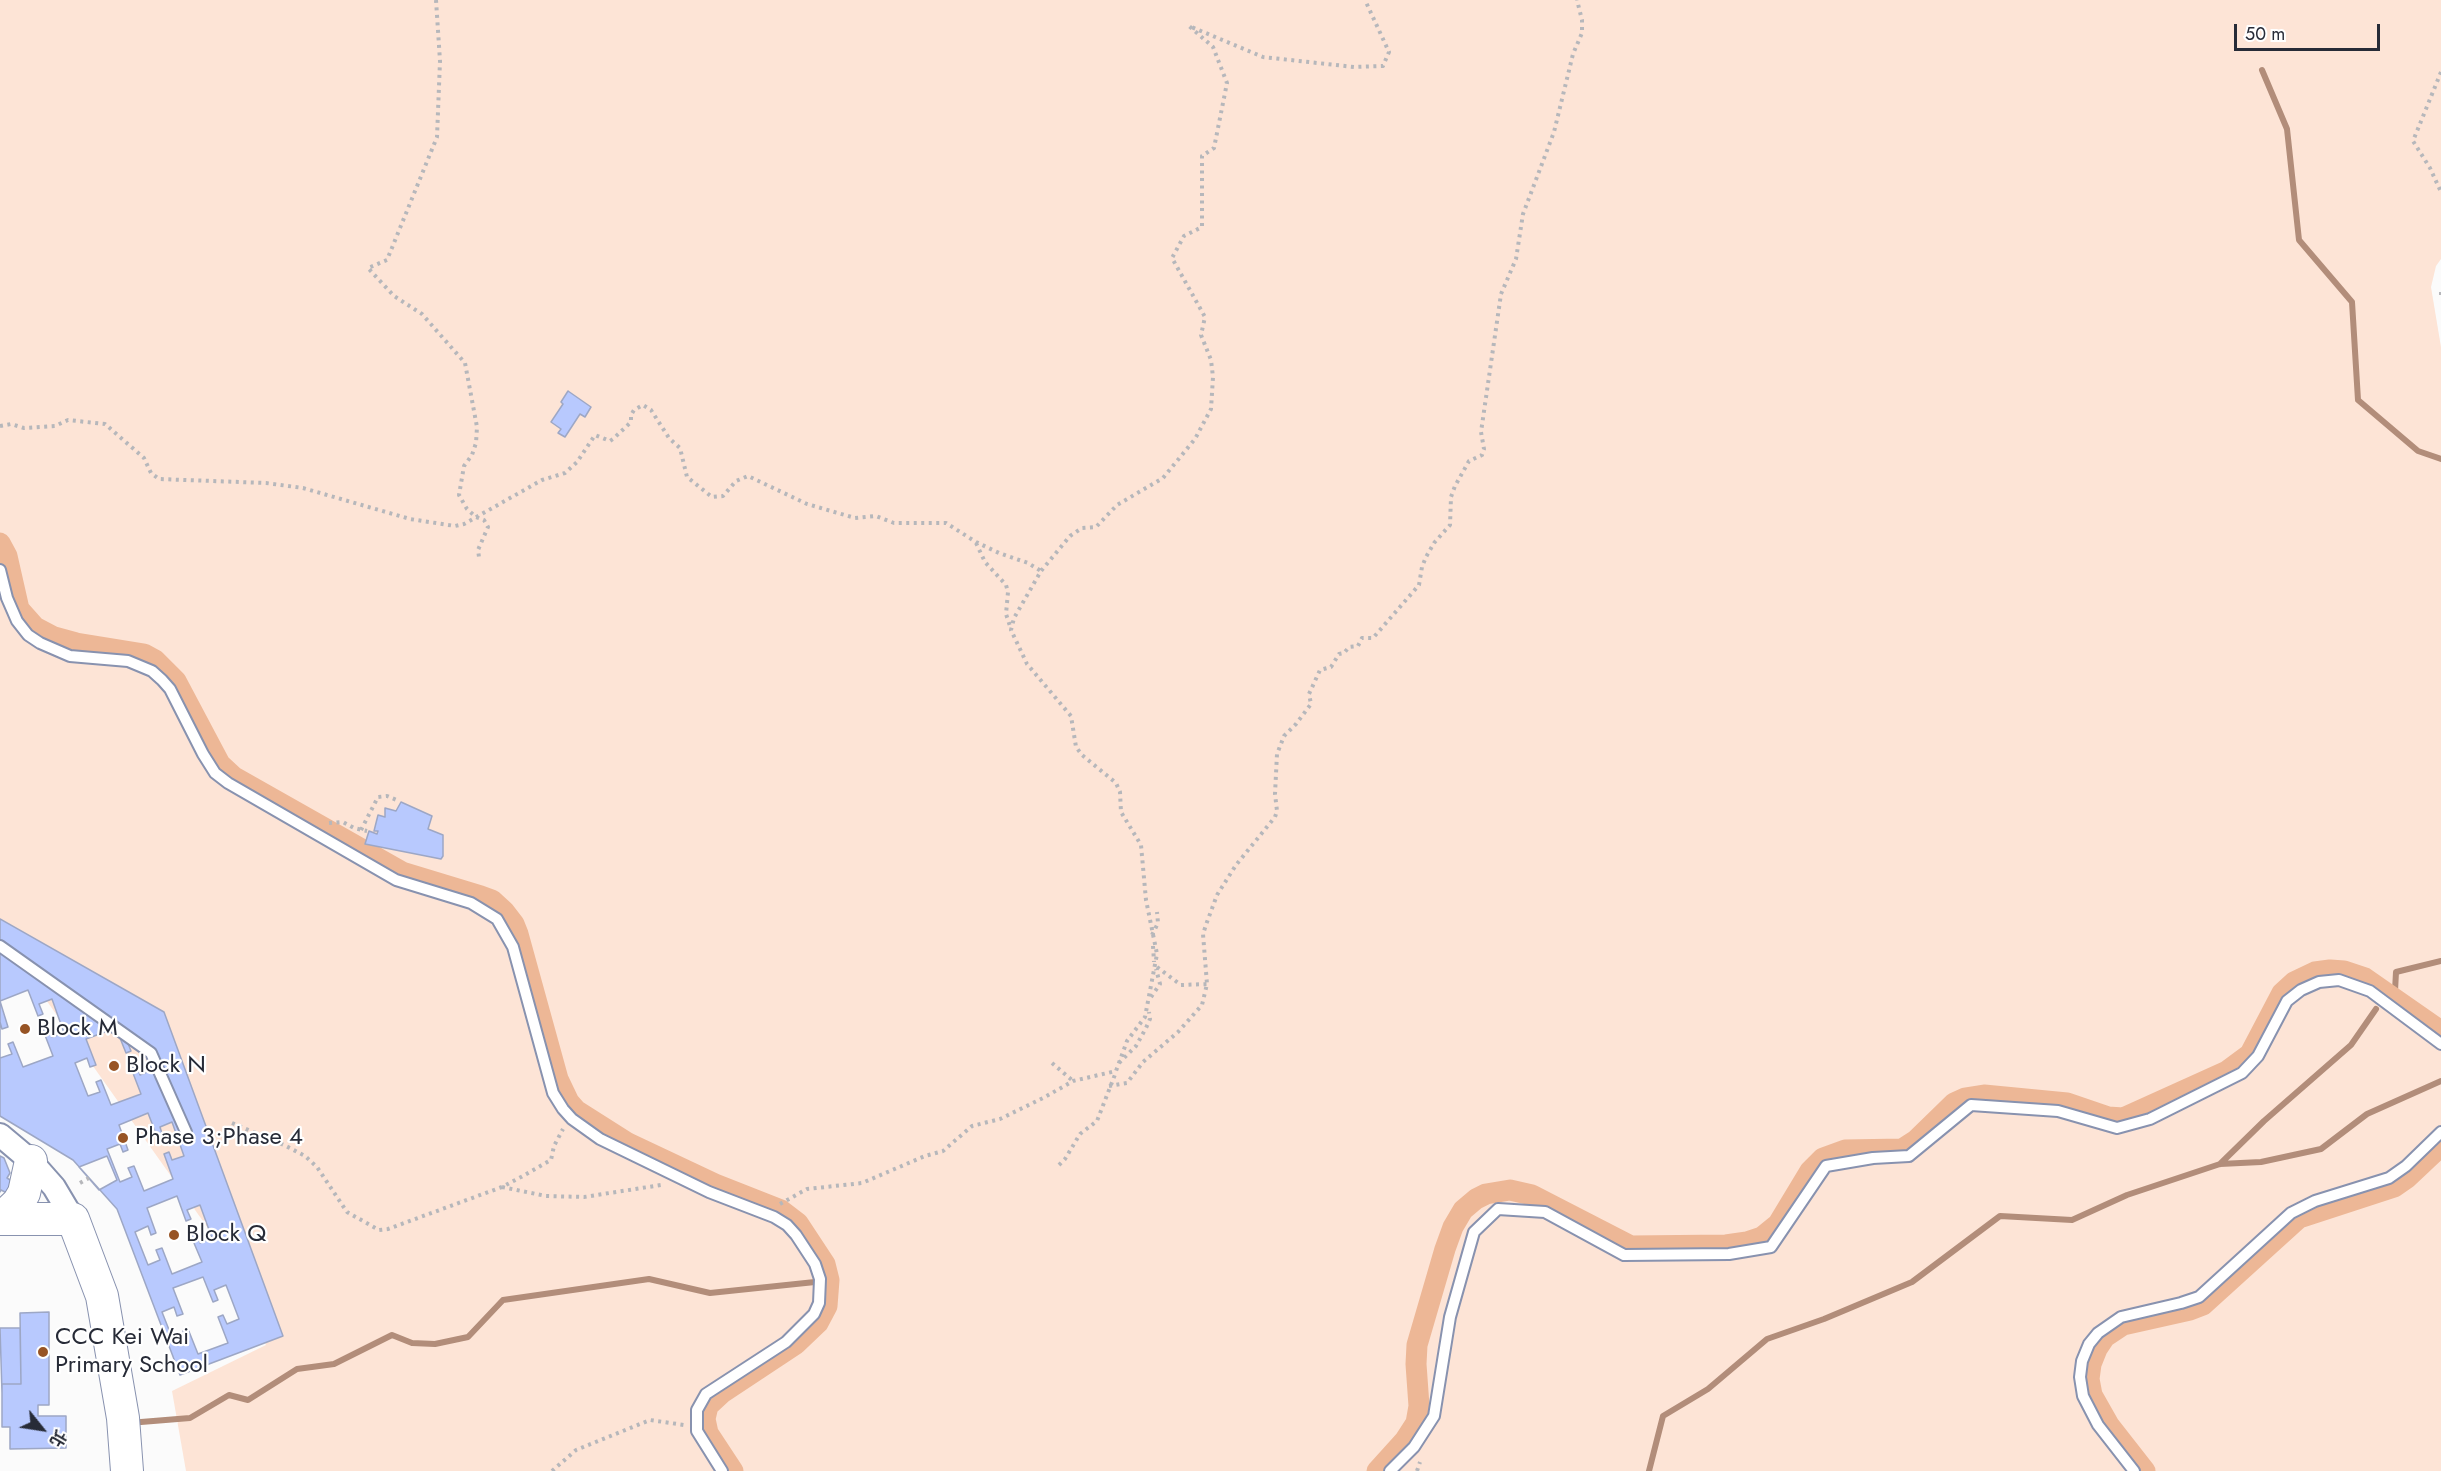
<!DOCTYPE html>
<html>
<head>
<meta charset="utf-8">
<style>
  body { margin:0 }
  #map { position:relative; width:2441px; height:1471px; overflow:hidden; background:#fbfbfb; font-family:Jost,"Noto Sans TC",sans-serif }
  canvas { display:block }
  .north { position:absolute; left:12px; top:1399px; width:60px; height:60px; -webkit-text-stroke:4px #fff; paint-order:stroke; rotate:120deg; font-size:16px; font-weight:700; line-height:24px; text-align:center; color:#272b37 }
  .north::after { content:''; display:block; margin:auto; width:21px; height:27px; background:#272b37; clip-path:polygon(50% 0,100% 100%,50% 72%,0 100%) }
  .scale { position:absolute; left:2234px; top:24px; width:146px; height:27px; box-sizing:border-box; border:3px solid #272b37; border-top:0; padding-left:8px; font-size:18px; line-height:21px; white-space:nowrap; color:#272b37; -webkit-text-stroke:4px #fff; paint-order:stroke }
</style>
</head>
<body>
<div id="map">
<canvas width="2441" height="1471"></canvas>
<div class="north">北</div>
<div class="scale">50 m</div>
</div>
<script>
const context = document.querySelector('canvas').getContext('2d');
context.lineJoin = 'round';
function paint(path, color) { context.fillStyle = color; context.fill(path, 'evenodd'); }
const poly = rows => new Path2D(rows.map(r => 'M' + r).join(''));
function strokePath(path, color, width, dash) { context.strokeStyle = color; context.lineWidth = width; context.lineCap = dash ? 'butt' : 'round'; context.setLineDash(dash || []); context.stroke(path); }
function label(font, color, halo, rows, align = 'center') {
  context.font = font + ' Jost,sans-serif'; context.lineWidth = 4.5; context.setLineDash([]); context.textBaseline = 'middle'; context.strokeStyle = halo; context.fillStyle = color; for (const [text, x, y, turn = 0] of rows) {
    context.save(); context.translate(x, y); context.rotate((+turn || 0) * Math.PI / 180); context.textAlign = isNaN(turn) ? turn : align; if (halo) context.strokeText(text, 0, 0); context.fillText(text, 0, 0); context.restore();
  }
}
const green = poly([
  [0,0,2441,0,2441,259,2436,266,2431,287,2441,347,2441,1471,186,1471,172,1391,266,1345,227,1255,0,935]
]);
const stream = poly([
  [2262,70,2287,129,2299,240,2352,302,2358,400,2418,451,2441,459],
  [2395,991,2396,972,2441,961],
  [2220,1164,2264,1121,2351,1045,2376,1009],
  [141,1422,190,1418,229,1395,248,1400,297,1369,334,1364,392,1335,412,1343,435,1344,468,1337,503,1300,649,1279,710,1293,815,1282],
  [1649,1471,1663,1416,1708,1389,1767,1339,1824,1319,1912,1282,2000,1216,2072,1220,2127,1195,2220,1164,2261,1162,2321,1149,2367,1114,2441,1081]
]);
const canal = poly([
  [0,543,7,556,19,609,35,627,54,637,76,643,144,654,155,660,176,681,220,764,234,777,402,872,481,896,492,900,504,911,514,924,518,934,558,1079,569,1102,576,1110,628,1143,715,1184,781,1210,798,1223,825,1264,829,1280,827,1306,818,1323,796,1344,722,1393,708,1406,705,1419,708,1433,733,1471],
  [1377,1471,1405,1440,1416,1423,1419,1406,1416,1364,1417,1345,1445,1249,1453,1227,1463,1210,1476,1199,1486,1194,1510,1190,1532,1195,1631,1246,1726,1245,1747,1242,1762,1237,1778,1224,1810,1171,1823,1158,1845,1150,1902,1149,1916,1140,1954,1103,1965,1098,1984,1095,2067,1103,2108,1117,2123,1118,2227,1071,2250,1054,2282,993,2294,982,2315,972,2330,970,2344,971,2365,978,2441,1031],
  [2145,1471,2109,1425,2092,1395,2089,1379,2091,1364,2097,1349,2105,1337,2123,1325,2190,1310,2203,1305,2299,1218,2394,1187,2407,1178,2441,1146]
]);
const building = poly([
  [568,391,591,407,585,417,580,414,565,437,558,433,561,429,551,422,563,404,561,402,568,391],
  [401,802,432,816,428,829,443,835,443,856,441,859,365,844,369,831,377,834,378,831,374,831,378,815,385,817,385,808,396,811,401,802],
  [0,919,164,1012,283,1336,180,1375,117,1209,73,1160,0,1116,0,919],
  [28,990,38,1016,43,1014,39,1004,52,999,64,1033,52,1037,48,1028,43,1030,53,1056,23,1067,13,1042,8,1044,12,1054,0,1058,0,1022,2,1029,8,1027,0,1001,28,990],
  [116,1028,126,1053,131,1051,127,1041,139,1037,152,1070,140,1075,137,1066,131,1068,141,1094,111,1105,101,1080,96,1082,100,1092,88,1096,75,1063,87,1058,90,1067,96,1065,86,1039,116,1028],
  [148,1113,158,1139,163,1137,160,1127,172,1122,184,1156,172,1160,169,1152,164,1154,173,1179,144,1191,134,1166,128,1168,132,1177,120,1182,107,1149,120,1144,123,1152,128,1150,119,1125,148,1113],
  [0,1156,4,1158,10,1173,7,1178,15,1183,9,1194,1,1190,0,1192,0,1156],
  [107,1156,117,1180,99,1190,79,1167,107,1156],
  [177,1196,186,1221,191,1219,187,1210,200,1205,212,1238,200,1243,197,1234,191,1236,202,1262,172,1274,162,1248,156,1250,160,1260,148,1265,135,1232,148,1226,151,1235,156,1233,147,1208,177,1196],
  [203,1277,213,1302,218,1300,214,1290,226,1285,239,1319,227,1324,223,1315,218,1317,228,1343,198,1354,188,1329,183,1331,187,1341,175,1345,162,1312,174,1307,177,1316,183,1314,173,1288,203,1277],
  [49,1312,49,1405,38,1405,38,1416,66,1416,66,1448,10,1449,10,1427,2,1427,2,1384,21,1384,20,1313,49,1312],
  [0,1328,20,1328,21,1384,2,1384,2,1393,0,1328]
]);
const path = poly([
  [436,0,440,61,437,137,387,260,368,268,394,296,422,314,465,363,477,427,476,443,472,455,464,466,459,495,467,509,476,517,484,520,488,527,478,550,479,557],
  [2441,72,2413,141,2430,168,2441,192],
  [2441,292,2441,299],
  [0,426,11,424,24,428,55,426,68,420,105,424,144,458,151,473,159,479,266,483,303,488,410,519,455,526,464,524,542,480,565,473,577,462,595,435,610,441,613,439,631,422,631,415,634,410,643,405,651,410,669,438,680,448,687,477,712,497,723,496,736,481,748,476,807,504,855,518,876,516,894,523,946,523,976,542,999,553,1028,563,1041,571],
  [976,543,985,562,1006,585,1008,592,1006,614,1011,629],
  [329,823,343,822,354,828,367,831],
  [361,830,378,797,387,796,399,801],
  [1152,935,1158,923,1157,912],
  [1153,946,1154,962],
  [1157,967,1181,985,1207,984],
  [1151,997,1160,984,1156,969],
  [1052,1063,1073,1081],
  [1119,1063,1136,1046,1146,1028,1150,1019,1149,1012],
  [1109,1086,1127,1083,1143,1062,1178,1032,1202,1005,1207,984,1203,934,1207,922,1217,895,1236,865,1275,817,1277,811,1275,794,1277,754,1284,736,1296,724,1311,704,1309,694,1320,670,1331,667,1339,654,1344,653,1349,647,1358,646,1362,638,1373,638,1419,585,1422,567,1426,557,1434,543,1450,525,1451,497,1455,486,1469,461,1482,455,1484,449,1481,432,1501,294,1516,259,1523,214,1554,132,1573,54,1582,33,1582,20,1577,0],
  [232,1123,284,1145,305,1156,317,1167,347,1212,379,1230,388,1229,502,1187,521,1177,551,1160,554,1146,563,1129],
  [1059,1165,1065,1159,1080,1134,1097,1121,1116,1072],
  [80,1183,89,1178],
  [502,1187,546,1196,584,1197,661,1185],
  [780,1204,807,1189,862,1183,925,1156,943,1151,972,1126,1000,1119,1045,1097,1073,1081,1116,1071,1127,1041,1145,1017,1157,954,1146,900,1141,845,1121,812,1120,792,1116,783,1082,755,1076,747,1071,716,1027,664,1011,630,1014,618,1041,571,1070,536,1082,528,1096,527,1117,505,1163,478,1195,439,1211,409,1213,377,1211,360,1201,335,1205,317,1172,258,1184,236,1202,227,1202,156,1214,148,1227,83,1213,47,1189,26,1263,57,1354,67,1383,66,1389,52,1365,0],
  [552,1471,576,1450,650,1420,684,1425],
  [1417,1471,1420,1462]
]);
const lane = poly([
  [0,570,7,598,17,621,28,635,40,643,70,656,128,661,152,671,162,680,170,689,203,754,215,773,228,783,396,880,471,903,497,919,513,947,553,1093,563,1109,572,1119,600,1139,709,1192,774,1217,787,1225,796,1235,815,1264,820,1279,819,1303,814,1314,786,1342,706,1394,697,1410,697,1431,722,1471],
  [0,946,151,1053,186,1132],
  [1390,1471,1414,1447,1434,1416,1450,1317,1474,1232,1498,1209,1545,1212,1624,1255,1729,1254,1771,1247,1826,1166,1873,1158,1909,1156,1971,1105,2058,1111,2117,1128,2150,1119,2242,1073,2258,1056,2287,1001,2301,990,2319,982,2339,980,2370,991,2441,1044],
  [2134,1471,2098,1425,2083,1396,2080,1377,2082,1361,2089,1344,2098,1333,2121,1317,2181,1303,2199,1297,2291,1213,2315,1201,2389,1178,2406,1166,2441,1132]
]);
const street = poly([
  [0,1135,31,1161,54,1187,73,1219]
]);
const secondary = poly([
  [0,1219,73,1219,102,1296,123,1418,127,1471],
  [1,1219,18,1203,24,1193,31,1161]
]);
const markers = [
  [25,1029,6,"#975425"],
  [114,1066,6,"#975425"],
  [123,1138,6,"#975425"],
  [174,1235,6,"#975425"],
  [43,1352,6,"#975425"]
];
const poiNames = [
  ["Block M",37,1029],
  ["Block N",126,1066],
  ["Phase 3;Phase 4",135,1138],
  ["Block Q",186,1235],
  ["CCC Kei Wai",55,1338],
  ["Primary School",55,1366]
];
paint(green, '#fde4d6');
strokePath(stream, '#b28d7a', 6);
strokePath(canal, '#edb796', 21);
paint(building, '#b8c9fe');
strokePath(building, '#9da7c5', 1.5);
strokePath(lane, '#8892af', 14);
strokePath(street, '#8892af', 26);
strokePath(secondary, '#8892af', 34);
strokePath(path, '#b6b7bb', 4, [3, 4.5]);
strokePath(lane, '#fff', 10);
strokePath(street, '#fff', 22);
strokePath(secondary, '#fff', 32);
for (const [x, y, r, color] of markers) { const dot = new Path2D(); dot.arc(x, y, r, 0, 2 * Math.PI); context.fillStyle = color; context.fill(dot); strokePath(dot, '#fff', 2); }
label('24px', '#272b37', '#fff', poiNames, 'left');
</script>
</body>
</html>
